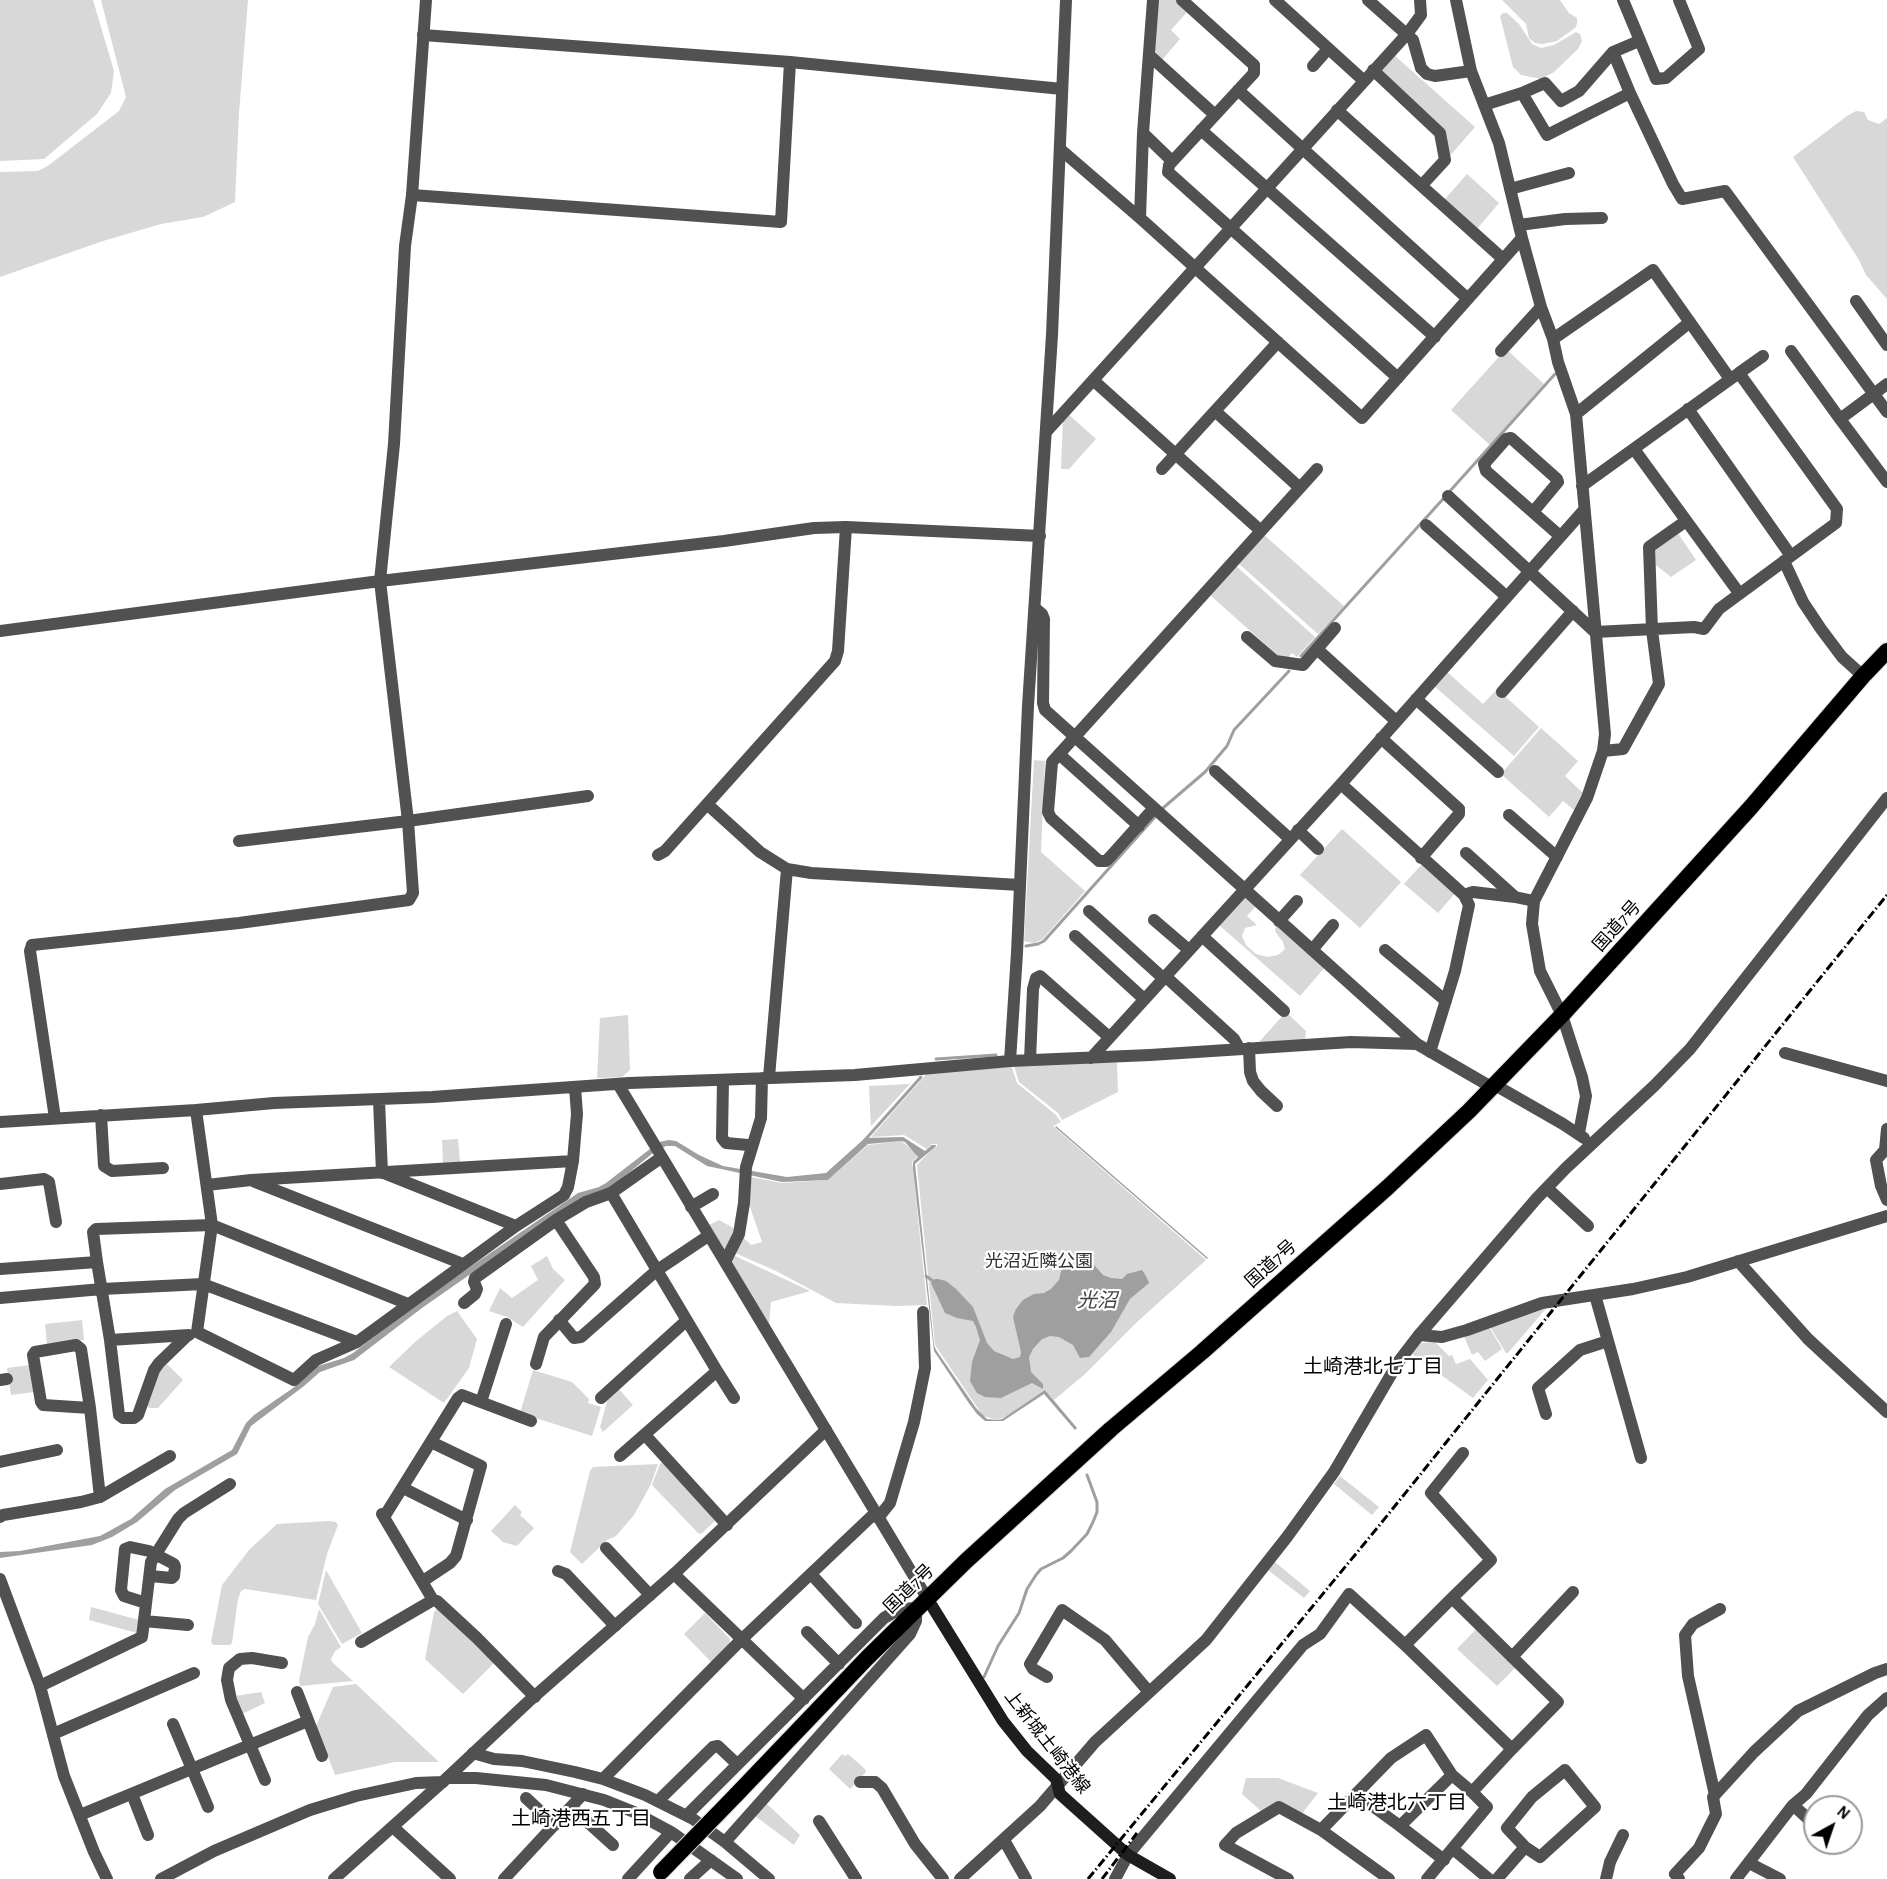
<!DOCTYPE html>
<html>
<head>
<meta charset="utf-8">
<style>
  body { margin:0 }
  #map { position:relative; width:1887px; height:1879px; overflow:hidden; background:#fff; font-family:"Alegreya Sans",sans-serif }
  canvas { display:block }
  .north { position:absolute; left:1803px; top:1795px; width:60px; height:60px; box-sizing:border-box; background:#fff; border:2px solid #999; border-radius:50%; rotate:40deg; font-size:16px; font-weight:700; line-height:24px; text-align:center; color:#000 }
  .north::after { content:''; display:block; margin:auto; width:21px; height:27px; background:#000; clip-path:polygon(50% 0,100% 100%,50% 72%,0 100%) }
</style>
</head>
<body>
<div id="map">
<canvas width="1887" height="1879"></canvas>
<div class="north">N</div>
</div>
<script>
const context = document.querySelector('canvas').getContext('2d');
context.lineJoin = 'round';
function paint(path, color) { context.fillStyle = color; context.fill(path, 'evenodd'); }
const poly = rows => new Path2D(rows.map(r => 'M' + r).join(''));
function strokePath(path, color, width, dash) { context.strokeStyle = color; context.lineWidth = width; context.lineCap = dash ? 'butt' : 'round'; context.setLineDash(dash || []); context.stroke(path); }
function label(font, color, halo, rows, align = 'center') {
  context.font = font + ' "Alegreya Sans","Noto Sans JP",sans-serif'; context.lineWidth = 4.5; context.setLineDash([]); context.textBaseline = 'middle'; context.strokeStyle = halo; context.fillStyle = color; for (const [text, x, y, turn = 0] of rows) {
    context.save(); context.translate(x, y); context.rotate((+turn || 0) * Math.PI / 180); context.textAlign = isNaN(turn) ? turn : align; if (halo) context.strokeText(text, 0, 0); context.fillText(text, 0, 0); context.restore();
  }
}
const green = poly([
  [0,0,93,0,114,71,111,93,97,114,44,159,0,161],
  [101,0,248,0,239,113,235,202,203,217,161,224,103,241,0,277,0,172,38,171,49,165,119,111,126,97],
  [1157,0,1176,0,1188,11,1171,30,1180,39,1162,60,1156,55,1155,50],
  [1502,0,1560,0,1569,13,1577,18,1577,24,1575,28,1557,41,1542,44,1535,43,1529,38,1526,24],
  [1503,13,1507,13,1519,24,1532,44,1541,48,1554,45,1576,32,1580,34,1582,41,1578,49,1554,72,1541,79,1521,75,1513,67,1500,16],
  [1394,55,1475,127,1449,157,1444,132,1381,70],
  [1856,111,1864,112,1868,120,1879,124,1887,118,1887,299,1866,275,1859,260,1793,157,1847,116],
  [1467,174,1499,203,1477,229,1445,199],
  [1506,349,1544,384,1490,445,1451,410],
  [1067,413,1096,439,1069,469,1061,469,1063,418],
  [1677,532,1696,560,1671,577,1652,562,1653,550],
  [1263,534,1344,606,1318,634,1238,563],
  [1235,565,1315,637,1297,657,1292,653,1287,659,1277,655,1209,594],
  [1446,671,1483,704,1497,689,1539,727,1514,756,1433,685],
  [1541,728,1578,761,1565,776,1583,793,1574,810,1563,801,1549,817,1501,774],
  [1034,760,1045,761,1041,852,1085,891,1043,939,1034,943,1028,942,1024,941],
  [1342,829,1401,882,1360,928,1300,875],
  [1423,863,1456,892,1438,913,1404,884],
  [1245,896,1256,906,1247,916,1257,925,1245,928,1242,936,1246,945,1256,954,1268,957,1278,955,1285,949,1283,942,1276,933,1275,929,1277,925,1326,966,1300,996,1220,926],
  [1286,1012,1306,1031,1305,1040,1259,1042],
  [628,1015,630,1070,622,1077,597,1078,600,1018],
  [1111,1061,1117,1063,1118,1092,1062,1120,1058,1113,1019,1082,1014,1066],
  [1011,1065,1017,1083,1056,1115,1061,1122,1053,1126,1206,1260,1137,1322,1084,1375,1054,1400,1045,1390,1008,1415,998,1420,983,1416,935,1345,917,1165,934,1147,937,1147,937,1144,932,1144,927,1149,904,1135,871,1137,929,1071],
  [910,1084,871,1126,869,1086],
  [458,1139,460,1162,443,1163,442,1140],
  [901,1141,915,1152,917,1157,912,1162,913,1169,927,1305,896,1306,836,1303,776,1271,735,1253,742,1236,751,1245,762,1242,749,1204,751,1177,782,1183,828,1180,868,1145],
  [719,1220,737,1230,725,1253,709,1225],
  [733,1255,810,1291,771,1302,769,1326,730,1261],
  [547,1256,553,1269,565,1280,523,1327,507,1317,489,1311,500,1288,512,1298,538,1280,531,1266],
  [1549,1305,1508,1353,1506,1353,1489,1325],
  [457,1311,477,1339,469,1368,444,1403,389,1367,415,1342,447,1316],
  [82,1320,84,1340,47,1344,45,1324],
  [1488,1325,1502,1349,1485,1361,1478,1352,1472,1355,1463,1334],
  [1435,1342,1449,1356,1452,1355,1456,1364,1470,1359,1488,1380,1473,1398,1412,1354,1420,1343],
  [165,1362,183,1380,158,1408,149,1408,146,1404,159,1368],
  [30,1365,34,1392,11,1395,7,1368],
  [533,1370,572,1382,589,1399,588,1403,601,1407,592,1436,520,1413],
  [617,1387,633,1405,603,1432,600,1427,609,1394],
  [663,1462,716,1520,701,1534,698,1533,652,1485,660,1464],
  [658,1464,651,1484,634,1515,616,1536,607,1540,582,1564,570,1552,590,1471,593,1467],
  [1340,1476,1379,1507,1372,1515,1334,1484],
  [515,1505,522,1512,520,1515,534,1528,517,1546,503,1542,491,1531],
  [329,1521,336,1522,338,1525,327,1554,316,1600,245,1589,241,1591,238,1599,232,1643,230,1645,213,1645,211,1642,222,1585,249,1550,277,1524],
  [1275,1562,1310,1591,1304,1598,1268,1570],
  [326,1570,362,1633,342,1644,318,1604],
  [91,1607,139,1620,137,1633,89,1620],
  [438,1608,495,1662,463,1694,425,1659,434,1612],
  [319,1609,341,1647,335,1651,331,1659,332,1662,353,1681,300,1686,299,1680,308,1637,315,1624],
  [705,1613,730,1639,730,1645,712,1663,684,1634],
  [1476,1629,1516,1667,1497,1686,1457,1649],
  [356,1684,439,1762,395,1762,335,1775,316,1726,333,1687],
  [261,1692,265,1703,242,1714,235,1696],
  [842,1754,845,1756,848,1754,865,1769,866,1772,850,1789,829,1769],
  [1246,1778,1278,1778,1318,1793,1301,1815,1277,1802,1261,1811,1242,1794],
  [766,1803,800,1835,794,1845,755,1816]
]);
const water = poly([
  [1056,1126,1208,1258,1207,1259,1055,1127],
  [903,1137,925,1151,932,1145,936,1145,936,1146,915,1164,934,1345,936,1350,976,1408,987,1419,998,1420,1002,1419,1045,1390,1077,1428,1075,1430,1044,1394,1003,1421,985,1421,977,1414,968,1402,934,1351,913,1169,913,1162,918,1157,905,1142,901,1141,868,1144,828,1180,782,1182,707,1166,675,1146,666,1146,653,1153,614,1185,502,1252,422,1308,354,1360,320,1372,304,1386,251,1426,237,1454,175,1490,137,1522,112,1537,92,1545,0,1558,0,1552,20,1551,100,1536,131,1519,165,1489,232,1450,246,1423,254,1415,293,1388,315,1367,344,1358,353,1353,419,1303,470,1267,578,1193,599,1187,606,1183,659,1142,669,1140,676,1141,699,1155,723,1166,787,1177,826,1173,865,1138],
  [1081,1261,1094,1265,1103,1275,1111,1278,1122,1279,1127,1274,1142,1270,1146,1276,1149,1283,1130,1299,1111,1332,1089,1357,1080,1358,1073,1345,1059,1337,1050,1336,1042,1339,1033,1349,1029,1357,1031,1372,1043,1384,1043,1389,1032,1383,1001,1398,985,1397,977,1393,970,1381,972,1362,980,1340,976,1327,973,1321,957,1318,945,1313,931,1283,935,1279,938,1279,946,1281,956,1289,973,1307,987,1343,994,1351,1013,1359,1020,1357,1021,1352,1013,1317,1016,1309,1023,1300,1034,1294,1044,1293,1051,1289,1059,1280,1061,1271,1067,1264]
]);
const stream = poly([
  [1450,491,1555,374],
  [1301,656,1443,499],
  [1163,808,1205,772,1227,746,1234,730,1289,671],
  [1026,946,1038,944,1044,941,1155,817],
  [936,1059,996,1055],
  [864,1141,921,1077],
  [926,1276,933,1281],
  [984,1677,998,1646,1019,1613,1027,1589,1036,1575,1041,1569,1063,1558,1071,1551,1087,1534,1093,1522,1097,1512,1097,1502,1087,1475]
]);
const minor = poly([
  [1182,0,1254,65,1254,73,1169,165,1168,172,1398,378],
  [1275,0,1363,80],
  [1368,0,1413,40,1421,68,1427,74,1435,76,1471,71],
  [1456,0,1471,71,1499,143,1522,238,1541,307,1553,339,1558,362,1576,414,1605,734,1603,751,1587,798,1534,901,1532,924,1540,971,1562,1015,1582,1077,1586,1096,1579,1133],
  [1623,0,1656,79,1666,78,1699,49,1679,0],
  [1639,41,1613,52,1630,93,1673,184,1682,199,1725,191,1887,412],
  [1150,56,1215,115],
  [1313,66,1328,49],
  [1373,70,1440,133,1445,160,1422,185],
  [1238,90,1468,299],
  [1522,93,1545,83,1561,101,1579,91,1613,52],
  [1484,105,1522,93,1547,135,1630,93],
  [1337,110,1503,259],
  [1201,130,1435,337],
  [1143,133,1172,161],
  [1060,149,1140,218,1362,418,1522,238],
  [1510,189,1569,173],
  [412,195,781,222,790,62,423,35],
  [1140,218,1143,133,1153,0],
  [1519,225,1565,219,1602,218],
  [1856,301,1887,345],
  [1553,339,1653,270,1730,379],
  [1501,351,1541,307],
  [1791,351,1840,419],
  [1739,373,1763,356],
  [1093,380,1261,531],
  [1887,384,1840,419,1887,482],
  [1688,409,1791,556],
  [1215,411,1300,488],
  [1576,414,1690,322],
  [1046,432,1407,34,1421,15,1420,0],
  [1634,449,1739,593],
  [1162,469,1278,342],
  [1448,496,1595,632,1694,627,1704,629,1719,609,1836,523,1837,509,1739,373,1582,486],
  [1533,512,1558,482,1557,479,1511,438,1506,439,1484,464,1486,471,1560,536],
  [1426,525,1507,597],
  [1784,561,1803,602,1821,629,1842,657,1863,676],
  [1035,608,1042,614,1044,619,1043,703,1045,710,1417,1044,1493,1088],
  [1247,637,1275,661,1303,665,1335,628],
  [1317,649,1396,721],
  [1502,692,1573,611],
  [1416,699,1498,772],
  [1381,738,1459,809,1459,814,1421,858],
  [1603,751,1623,749,1659,684,1652,630,1649,547,1686,521],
  [1059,754,1139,826],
  [1215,771,1290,839],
  [1341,784,1464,895,1469,905,1455,971,1430,1052],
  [707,804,760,852,787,869,811,873,1020,885],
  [1154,808,1110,857,1106,861,1099,861,1051,818,1048,812,1052,762,1317,469],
  [1509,815,1557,857],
  [1298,830,1318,849],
  [239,841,408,821,588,796],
  [1466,853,1515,897],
  [658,855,665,851,835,661,838,651,846,527],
  [1464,895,1473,892,1515,897,1534,901],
  [1089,911,1163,978],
  [1154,920,1189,950],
  [1279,921,1297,901],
  [1075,936,1144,999],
  [1202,936,1284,1011],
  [32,945,30,951,55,1118],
  [1312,950,1333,925],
  [1385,950,1446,1001],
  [1165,976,1234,1039,1239,1048],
  [1249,1048,1250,1072,1253,1081,1261,1091,1277,1106],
  [1785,1053,1887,1081],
  [1091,1058,1341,784,1584,510],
  [1030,1060,1033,989,1036,978,1040,976,1109,1037],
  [769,1077,787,869],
  [723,1080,722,1138,726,1143,748,1145],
  [618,1084,927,1598],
  [1495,1085,1563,1124,1584,1138],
  [379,1100,382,1173],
  [196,1110,212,1225,197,1332,294,1380,316,1360,357,1342,516,1226,564,1195,568,1187,573,1161,577,1114,575,1087],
  [101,1115,104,1166,112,1171,163,1168],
  [0,1122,196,1110,274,1103,432,1097,629,1083,855,1075,1010,1061,1150,1055,1351,1042,1417,1044],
  [1887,1129,1885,1150,1876,1160,1881,1186,1887,1200],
  [386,1174,516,1226],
  [255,1182,463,1264],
  [0,1184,44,1179,49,1182,56,1222],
  [207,1185,251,1180,573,1161],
  [1547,1188,1588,1226],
  [611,1193,717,1371,620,1456],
  [691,1207,713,1194],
  [1738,1261,1808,1339,1887,1412],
  [97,1262,93,1232,96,1229,212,1225,408,1304],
  [725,1262,739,1234,744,1203,746,1167,761,1118,762,1078],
  [0,1269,97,1262,110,1340,119,1415,123,1418,134,1418,138,1415,154,1370,159,1363,187,1336],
  [1595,1295,1641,1458],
  [0,1298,102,1289,203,1284,357,1342],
  [464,1303,475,1294,477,1289,474,1282,475,1278,556,1220,586,1202,611,1193,662,1157],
  [559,1320,574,1338,581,1337,656,1271,708,1236],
  [1419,1335,1442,1337,1467,1330,1542,1303,1633,1289,1687,1277,1887,1216],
  [110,1340,189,1335],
  [536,1364,544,1337,595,1284,594,1277,556,1220],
  [717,1371,734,1398],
  [0,1380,7,1379],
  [601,1398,686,1321],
  [481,1402,506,1324],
  [1546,1414,1538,1388,1580,1350,1608,1341],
  [645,1435,727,1525],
  [0,1462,57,1450],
  [403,1488,467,1520],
  [100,1497,170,1456],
  [382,1514,433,1600],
  [0,1517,3,1515,81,1502,100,1497,90,1408,81,1349,76,1345,35,1352,33,1355,41,1402,43,1405,90,1408],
  [384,1517,458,1398,462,1395,531,1421],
  [878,1518,890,1503,914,1422,925,1368,923,1312],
  [606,1548,650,1595],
  [558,1571,566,1574,615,1626],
  [674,1574,804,1699],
  [811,1574,856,1623],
  [423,1581,450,1563,456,1556,481,1466,431,1442],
  [1452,1598,1558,1702,1512,1749,1405,1645,1452,1598],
  [1452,1598,1491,1560,1431,1493,1463,1453],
  [146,1603,124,1596,121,1590,125,1549,130,1547,149,1551,174,1564,175,1567,174,1576,172,1578,150,1576],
  [144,1621,188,1625],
  [807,1632,839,1664],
  [361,1642,433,1600,437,1601,477,1638,535,1697],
  [1512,1657,1573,1592],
  [1047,1677,1033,1669,1030,1664,1062,1610,1105,1640,1149,1692],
  [40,1686,142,1637,151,1562,178,1519,184,1513,230,1484],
  [297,1692,322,1756],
  [173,1724,208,1807],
  [53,1734,194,1673],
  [473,1753,494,1759,522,1761,575,1772,603,1779,645,1795,693,1819,725,1842,769,1879],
  [1565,1770,1595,1807,1540,1857,1525,1847,1507,1828,1532,1797,1565,1770],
  [1452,1775,1472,1792],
  [447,1778,476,1778,546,1785,604,1800,634,1812,671,1832,737,1879],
  [603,1779,741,1640,875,1513],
  [265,1780,231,1700,227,1680,229,1668,240,1659,252,1658,282,1663],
  [860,1782,875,1782,882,1788,915,1844,943,1879],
  [132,1794,148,1835],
  [1715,1795,1688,1676,1685,1635,1693,1624,1720,1609],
  [526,1798,555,1825],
  [658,1801,713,1747,718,1746,737,1764],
  [1793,1805,1815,1825],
  [571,1807,613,1845],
  [80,1815,308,1721],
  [687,1815,884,1618,899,1609,916,1608,916,1621,910,1634,725,1842],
  [819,1821,856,1879],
  [1400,1826,1444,1860],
  [393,1827,450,1879],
  [1321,1830,1389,1879],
  [1004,1840,1026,1879],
  [1835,1843,1837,1845],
  [1453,1849,1489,1879],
  [1749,1863,1780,1879],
  [161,1879,214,1851,310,1810,356,1796,416,1783,443,1782],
  [504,1879,583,1794],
  [628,1879,671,1832],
  [690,1879,711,1860],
  [1115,1879,1128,1855,1303,1645,1320,1634,1349,1594,1405,1645],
  [1288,1879,1225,1845,1236,1833,1279,1807,1321,1830,1391,1758,1426,1735,1452,1775,1400,1826,1356,1794],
  [1427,1879,1487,1807,1472,1792,1512,1749],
  [1497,1879,1525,1847],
  [1606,1879,1610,1862,1623,1835],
  [1679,1879,1675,1874,1699,1848,1716,1814,1713,1797,1754,1752,1798,1711,1875,1673,1887,1669],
  [1736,1879,1793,1805,1806,1794,1868,1715,1887,1698]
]);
const tertiary = poly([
  [790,62,1062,89],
  [0,631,380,581,724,541,814,528,846,527,1040,536],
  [32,945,239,923,409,900,413,893,408,821,380,581,394,444,405,246,412,195,426,0],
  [1010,1061,1017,953,1028,706,1052,335,1066,0],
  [0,1579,40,1686,64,1776,94,1852,107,1879],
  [334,1879,447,1778,528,1702,674,1574,826,1430],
  [960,1879,1040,1806,1095,1742,1206,1640,1287,1537,1334,1472,1399,1361,1419,1335,1537,1198,1566,1168,1654,1086,1690,1049,1887,798]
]);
const secondary = poly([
  [927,1598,1003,1721,1027,1751,1056,1779,1060,1794,1128,1855,1170,1879]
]);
const trunk = poly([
  [735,1796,867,1658,966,1561,1111,1429,1202,1352,1388,1187,1469,1111,1562,1015,1751,807,1863,676,1887,651]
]);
const rail = poly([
  [1088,1879,1378,1527,1887,895],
  [1102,1879,1137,1833]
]);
const trunkBridge = poly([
  [661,1872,735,1796]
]);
const streetNames = [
  ["国道7号",1617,926,-48],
  ["国道7号",1271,1264,-42],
  ["国道7号",909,1589,-44],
  ["上新城土崎港線",1047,1742,52]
];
const parkNames = [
  ["光沼近隣公園",1039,1262]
];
const waterNames = [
  ["光沼",1097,1301]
];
const neighbourhoodNames = [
  ["土崎港北七丁目",1373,1367],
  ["土崎港北六丁目",1397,1803],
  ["土崎港西五丁目",581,1819]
];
paint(green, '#d8d8d8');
paint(water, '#9f9f9f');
strokePath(stream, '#9f9f9f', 3);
strokePath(trunk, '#dbdbdb', 18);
strokePath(minor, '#515151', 12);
strokePath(tertiary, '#515151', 12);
strokePath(secondary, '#1e1e1e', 12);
strokePath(trunk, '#000', 16);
strokePath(rail, '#000', 3, [9, 3, 1.5, 3]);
strokePath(trunkBridge, '#dbdbdb', 18, []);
strokePath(trunkBridge, '#000', 16);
label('18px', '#000', '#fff', streetNames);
label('18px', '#2f2f2f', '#fff', parkNames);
label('italic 20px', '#404040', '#fff', waterNames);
label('20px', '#000', '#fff', neighbourhoodNames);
</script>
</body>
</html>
